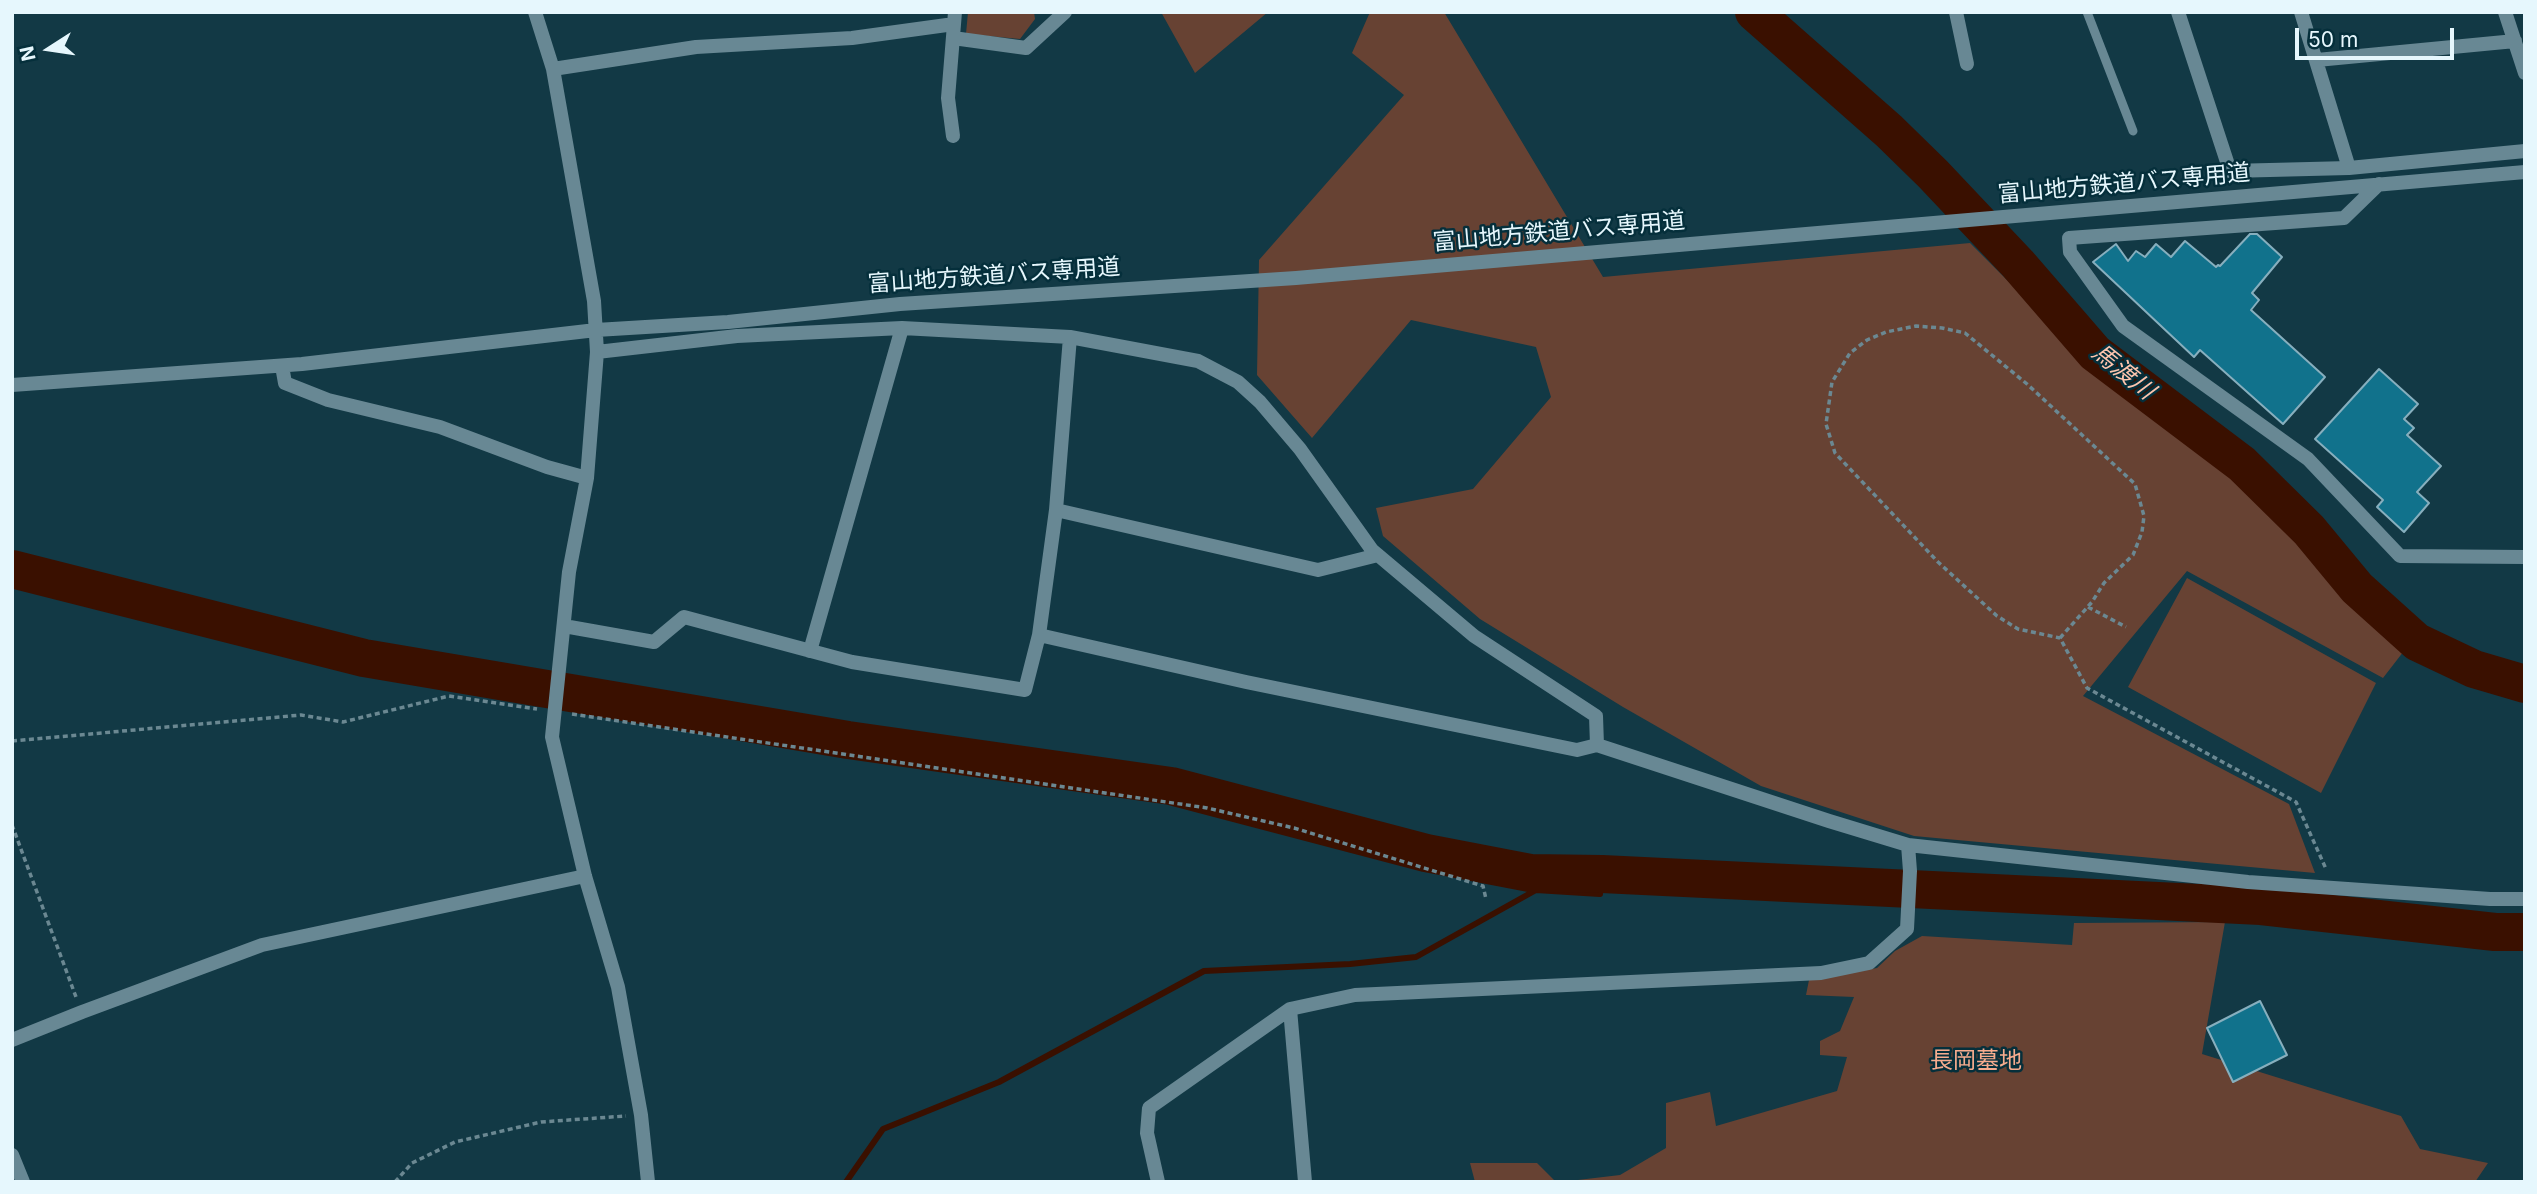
<!DOCTYPE html>
<html>
<head>
<meta charset="utf-8">
<style>
  body { margin:0 }
  #map { position:relative; width:2537px; height:1194px; overflow:hidden; background:#123945; font-family:Inter,sans-serif }
  canvas { display:block }
  .frame { position:absolute; inset:0; border:14px solid #e6f7fd; pointer-events:none }
  .north { position:absolute; left:14px; top:14px; width:70px; height:70px; -webkit-text-stroke:5px #052f3b; paint-order:stroke; rotate:258deg; font-size:19px; font-weight:700; line-height:28px; text-align:center; color:#e6f7fd }
  .north::after { content:''; display:block; margin:auto; width:24px; height:32px; background:#e6f7fd; clip-path:polygon(50% 0,100% 100%,50% 72%,0 100%) }
  .scale { position:absolute; left:2295px; top:28px; width:159px; height:32px; box-sizing:border-box; border:4px solid #e6f7fd; border-top:0; padding-left:9px; font-size:21px; line-height:24px; white-space:nowrap; color:#e6f7fd; -webkit-text-stroke:5px #052f3b; paint-order:stroke }
</style>
</head>
<body>
<div id="map">
<canvas width="2537" height="1194"></canvas>
<div class="frame"></div>
<div class="north">N</div>
<div class="scale">50 m</div>
</div>
<script>
const context = document.querySelector('canvas').getContext('2d');
context.lineJoin = 'round';
function paint(path, color) { context.fillStyle = color; context.fill(path, 'evenodd'); }
const poly = rows => new Path2D(rows.map(r => 'M' + r).join(''));
function strokePath(path, color, width, dash) { context.strokeStyle = color; context.lineWidth = width; context.lineCap = dash ? 'butt' : 'round'; context.setLineDash(dash || []); context.stroke(path); }
function label(font, color, halo, rows, align = 'center') {
  context.font = font + ' Inter,"Noto Sans JP",sans-serif'; context.lineWidth = 5; context.setLineDash([]); context.textBaseline = 'middle'; context.strokeStyle = halo; context.fillStyle = color; for (const [text, x, y, turn = 0] of rows) {
    context.save(); context.translate(x, y); context.rotate((+turn || 0) * Math.PI / 180); context.textAlign = isNaN(turn) ? turn : align; if (halo) context.strokeText(text, 0, 0); context.fillText(text, 0, 0); context.restore();
  }
}
const green = poly([
  [968,12,1034,12,1035,19,1020,39,966,34],
  [1161,12,1268,12,1195,73],
  [1370,12,1444,12,1603,277,1970,243,2093,366,2222,460,2407,647,2383,678,2187,571,2083,696,2289,804,2315,873,1914,836,1761,786,1623,707,1480,619,1383,536,1376,508,1473,489,1551,397,1536,347,1411,320,1312,438,1257,375,1259,260,1404,95,1352,53],
  [2187,578,2376,683,2321,793,2128,687],
  [2225,922,2202,1054,2401,1116,2420,1149,2488,1163,2475,1182,1561,1182,1620,1175,1666,1148,1666,1103,1710,1092,1716,1126,1837,1091,1847,1057,1820,1055,1820,1041,1840,1031,1854,997,1806,995,1809,980,1877,968,1895,951,1922,936,2072,945,2074,923],
  [1470,1163,1537,1163,1556,1182,1475,1182]
]);
const stream = poly([
  [846,1182,883,1129,999,1082,1204,971,1350,964,1416,957,1536,890,1600,894,1602,874]
]);
const river = poly([
  [1754,12,1889,131,1933,174,2018,264,2095,353,2242,464,2309,530,2357,588,2417,642,2474,669,2525,684],
  [12,569,364,658,848,740,1171,786,1426,853,1530,873,1602,874,2261,906,2495,932,2525,932]
]);
const building = poly([
  [2250,234,2257,234,2282,257,2252,293,2259,300,2251,310,2325,377,2283,424,2200,350,2194,357,2093,262,2116,244,2128,261,2136,251,2145,257,2156,244,2171,257,2185,241,2216,267,2218,265,2220,266,2250,234],
  [2379,369,2418,404,2404,419,2414,428,2407,435,2441,466,2417,492,2429,503,2404,532,2377,507,2383,500,2315,439,2379,369],
  [2260,1001,2287,1055,2233,1082,2207,1028,2260,1001]
]);
const path = poly([
  [2088,607,2126,627],
  [2060,638,2092,602,2104,583,2133,555,2142,532,2144,516,2135,484,2027,384,1965,333,1942,328,1916,326,1886,332,1867,340,1850,353,1832,382,1826,424,1835,453,1938,562,1997,616,2018,629,2060,638,2087,688,2296,802,2326,869],
  [572,714,1207,808,1294,828,1483,886,1486,899],
  [12,741,301,715,343,722,449,696,537,709],
  [12,825,76,997],
  [395,1182,412,1163,455,1142,541,1122,626,1116]
]);
const lane = poly([
  [2087,12,2133,131]
]);
const street = poly([
  [535,12,553,69,594,301,597,352,587,478,569,572,552,737,585,876,618,987,641,1115,648,1182],
  [1956,12,1967,64],
  [2178,12,2230,171,2349,168,2525,151],
  [2301,12,2349,168],
  [2505,12,2525,73],
  [953,38,1026,48,1065,12],
  [2317,60,2515,41],
  [553,69,696,47,852,38,954,24],
  [953,136,948,98,955,12],
  [2379,184,2344,218,2069,238,2070,252,2123,326,2308,459,2400,556,2525,557],
  [1070,337,1056,510,1039,635,1246,682,1577,750,1597,745,1829,821,1908,845,2248,882,2490,899,2525,899],
  [597,352,737,336,902,328,1070,337,1198,361,1238,382,1260,402,1300,449,1372,550,1474,636,1596,716,1597,745],
  [282,366,285,383,328,400,440,427,547,467,587,478],
  [12,385,302,364,596,330,728,322,900,304,1296,278,2525,172],
  [1056,510,1318,570,1378,555],
  [564,626,654,642,684,617,852,662,1025,690,1039,635],
  [810,651,902,328],
  [1290,1009,1305,1182],
  [12,1040,82,1012,262,945,585,876],
  [12,1155,23,1182],
  [1158,1182,1147,1133,1149,1108,1290,1009,1355,995,1821,973,1869,963,1907,929,1910,871,1908,845]
]);
const streetNames = [
  ["富山地方鉄道バス専用道",2124,184,-5],
  ["富山地方鉄道バス専用道",1559,232,-5],
  ["富山地方鉄道バス専用道",994,276,-4]
];
const parkNames = [
  ["長岡墓地",1976,1061]
];
const waterNames = [
  ["馬渡川",2123,372,39]
];
paint(green, '#674233');
strokePath(stream, '#3a1000', 6);
strokePath(river, '#3a1000', 38);
paint(building, '#11728c');
strokePath(building, '#87afbe', 2);
strokePath(path, '#6b8892', 3.5, [5, 3.5]);
strokePath(lane, '#688894', 9);
strokePath(street, '#688894', 14);
label('23px', '#e6f7fd', '#052f3b', streetNames);
label('23px', '#f6ac8e', '#052f3b', parkNames);
label('italic 24px', '#fdc4ad', '#052f3b', waterNames);
</script>
</body>
</html>
